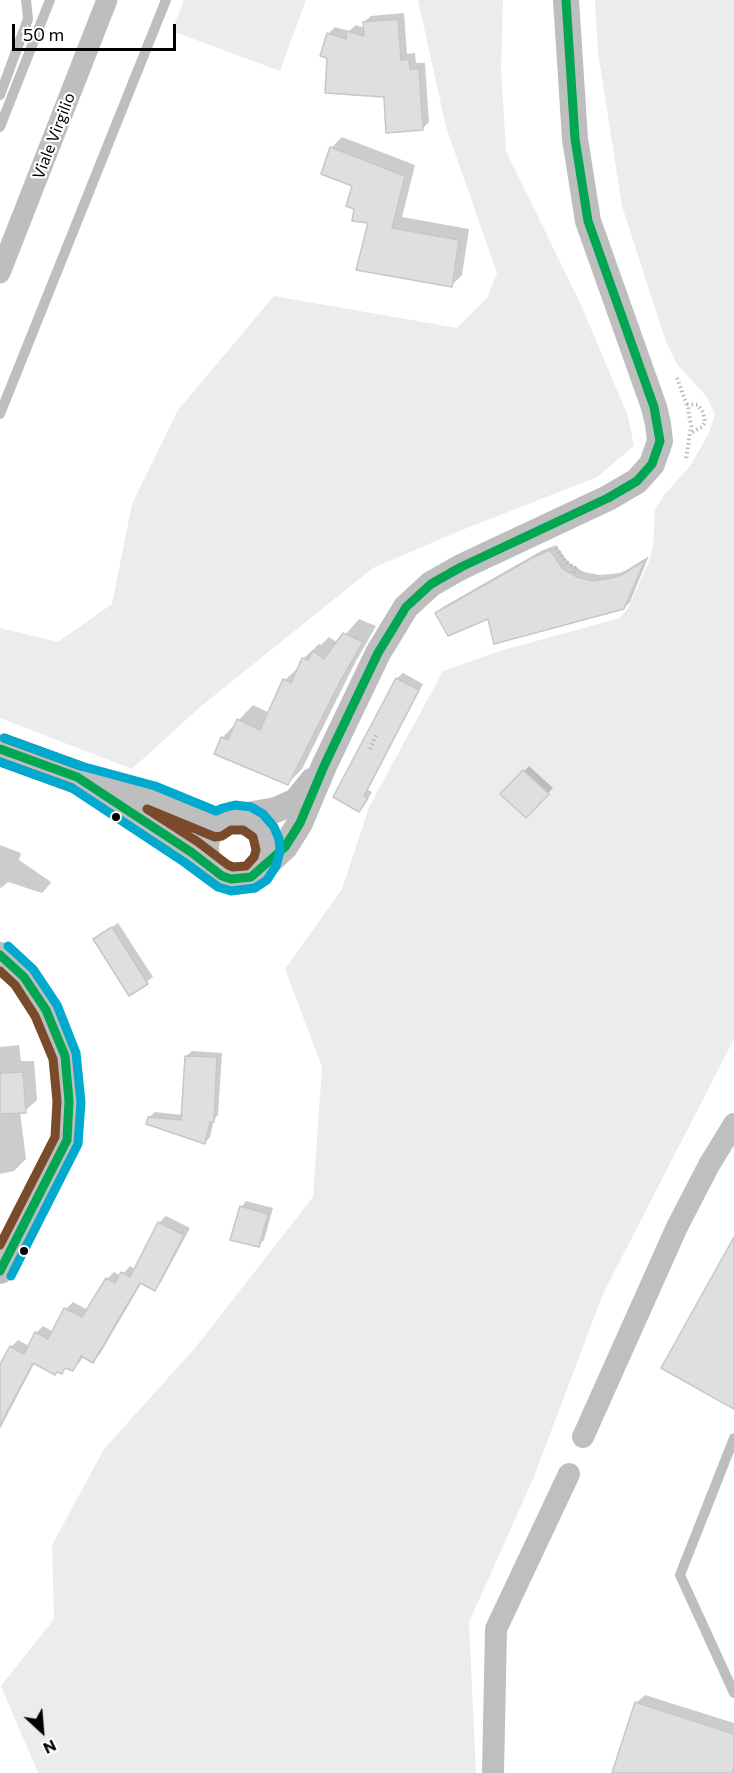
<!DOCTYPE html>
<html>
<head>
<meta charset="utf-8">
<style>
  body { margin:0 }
  #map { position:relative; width:734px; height:1773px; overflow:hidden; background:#fff; font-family:Commissioner,sans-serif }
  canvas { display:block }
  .north { position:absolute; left:12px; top:1701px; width:60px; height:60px; -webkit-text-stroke:4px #fff; paint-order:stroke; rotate:154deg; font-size:16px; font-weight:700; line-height:24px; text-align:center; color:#000 }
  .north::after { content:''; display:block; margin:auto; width:21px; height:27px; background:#000; clip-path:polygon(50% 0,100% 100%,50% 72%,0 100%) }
  .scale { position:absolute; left:12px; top:24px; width:164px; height:27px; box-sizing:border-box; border:3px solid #000; border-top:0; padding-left:8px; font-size:18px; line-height:21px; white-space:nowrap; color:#000; -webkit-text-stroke:4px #fff; paint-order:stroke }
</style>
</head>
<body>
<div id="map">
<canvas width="734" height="1773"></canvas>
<div class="north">N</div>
<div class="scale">50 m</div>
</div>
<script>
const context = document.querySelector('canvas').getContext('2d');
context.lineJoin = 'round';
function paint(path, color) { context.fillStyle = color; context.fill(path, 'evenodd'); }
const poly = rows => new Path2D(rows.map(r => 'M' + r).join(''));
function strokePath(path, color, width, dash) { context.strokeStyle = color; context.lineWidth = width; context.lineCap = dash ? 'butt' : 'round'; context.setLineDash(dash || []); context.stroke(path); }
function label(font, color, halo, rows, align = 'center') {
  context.font = font + ' Commissioner,sans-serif'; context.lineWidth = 4.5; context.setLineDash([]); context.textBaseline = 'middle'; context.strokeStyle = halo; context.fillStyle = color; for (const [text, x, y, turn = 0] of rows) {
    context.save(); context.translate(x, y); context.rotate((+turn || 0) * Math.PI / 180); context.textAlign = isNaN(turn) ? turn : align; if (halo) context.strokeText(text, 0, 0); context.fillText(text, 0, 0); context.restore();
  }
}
const green = poly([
  [184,0,306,0,280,71,172,31],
  [418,0,503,0,501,70,506,151,581,305,628,416,634,446,597,477,457,532,373,568,200,707,132,769,0,718,0,628,58,642,112,604,132,504,178,410,274,296,457,328,487,298,497,273,446,127],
  [595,0,734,0,734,1039,603,1294,533,1479,469,1622,476,1773,38,1773,1,1686,54,1619,52,1545,104,1449,195,1348,313,1197,322,1067,285,969,342,889,369,807,443,671,500,651,620,618,628,608,648,564,653,548,655,510,664,495,690,466,709,433,715,414,706,396,677,364,666,342,622,206,598,52]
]);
const shadow = poly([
  [404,13,407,54,415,53,416,63,425,63,429,122,422,129,385,96,329,57,328,34,335,27,349,31,356,25,365,28,364,22,371,16],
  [342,137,415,165,402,217,469,229,462,275,451,286,369,222,356,208,354,186,331,148],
  [556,545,569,563,584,572,600,575,620,573,630,568,649,556,630,602,624,608,489,616,437,613,443,607,541,551],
  [359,619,376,626,355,663,302,769,287,784,222,738,253,705,270,713,285,680,300,666,304,658,319,644,321,645,329,637,338,643],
  [403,673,423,684,368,790,372,792,364,805,359,810,335,797,397,678],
  [529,766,553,788,526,816,503,794],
  [0,845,21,853,19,860,51,882,50,884,42,893,8,882,1,888,0,887],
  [118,923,153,977,129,994,95,939],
  [19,1045,21,1061,34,1061,37,1100,25,1111,20,1112,26,1159,14,1171,0,1174,0,1047],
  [192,1051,222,1053,218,1115,214,1120,210,1137,205,1142,149,1117,155,1112,183,1115,186,1056],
  [246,1201,273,1208,264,1240,258,1246,241,1207],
  [166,1216,190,1228,161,1282,154,1289,142,1282,100,1354,93,1361,83,1356,80,1362,73,1369,67,1367,62,1372,35,1362,0,1429,0,1368,11,1347,18,1340,29,1346,36,1333,43,1326,54,1332,66,1309,73,1302,88,1310,107,1279,114,1272,121,1276,130,1266,136,1270,159,1223],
  [645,1695,734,1723,734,1773,614,1773,636,1703]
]);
const canal = poly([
  [583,1437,677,1227,709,1165,734,1124],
  [493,1773,496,1629,569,1474]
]);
const building = poly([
  [398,19,401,60,409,59,410,69,419,69,423,130,386,133,384,97,325,93,327,58,320,56,327,33,346,39,347,31,364,36,363,22,398,19],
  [330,147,405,176,392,228,459,240,452,287,356,270,368,223,352,221,354,209,346,206,352,186,321,174,330,147],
  [550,550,563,569,577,577,593,581,612,578,623,574,645,560,624,609,494,644,488,619,448,636,435,613,534,557,550,550],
  [343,633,363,642,341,680,288,785,214,754,221,737,228,740,237,719,260,730,283,679,291,683,302,658,308,660,313,651,324,659,343,633],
  [396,678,419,690,364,796,368,798,359,812,333,797,396,678],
  [523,770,549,794,526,818,500,794,523,770],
  [112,927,148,984,129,996,93,939,112,927],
  [185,1056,217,1057,214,1122,210,1122,205,1144,146,1124,148,1117,181,1120,185,1056],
  [23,1072,26,1113,0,1114,0,1073,23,1072],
  [240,1206,268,1214,259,1247,230,1240,240,1206],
  [158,1222,184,1235,155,1291,140,1283,93,1363,81,1356,73,1371,65,1368,62,1374,57,1372,55,1375,33,1363,0,1425,0,1364,10,1346,24,1354,35,1332,48,1339,64,1308,82,1317,106,1278,115,1283,121,1272,130,1277,158,1222],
  [734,1237,734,1409,661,1368,734,1237],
  [635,1702,734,1734,734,1766,732,1773,612,1773,635,1702]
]);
const path = poly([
  [677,378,688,408,691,426,686,459],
  [687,404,698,405,703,412,705,422,702,427,691,433],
  [556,548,565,561,575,568,573,575],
  [370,749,376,735]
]);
const service = poly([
  [0,95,28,19,26,0],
  [0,127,50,0],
  [0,414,166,0],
  [734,1438,680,1575,734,1693]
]);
const minor = poly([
  [0,273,107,0]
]);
const tertiary = poly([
  [0,749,77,777,150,797,217,825],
  [98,790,191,852,214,869],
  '206 848a31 31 0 1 1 62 0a31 31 0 1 1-62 0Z',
  [236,817,276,810,296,801,312,781],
  [259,871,285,847,300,823,324,766,378,653,406,607,431,584,461,567,608,498,637,481,652,464,660,441,658,424,654,407,588,221,575,139,566,0],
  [0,955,24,977,46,1010,65,1056,69,1101,67,1140,0,1271]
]);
const bus1 = poly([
  [0,749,77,777,191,852,222,876,231,879,251,877,285,847,300,823,324,766,378,653,406,607,431,584,461,567,608,498,637,481,652,464,660,441,654,407,588,221,575,139,566,0],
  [0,955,24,977,46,1010,65,1056,69,1101,67,1140,0,1271]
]);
const bus2 = poly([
  [4,738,81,766],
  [0,762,72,788],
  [147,809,215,837,222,836,231,830,243,830,253,837,256,850,254,857,246,866,233,867,228,865,198,842,147,809],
  [0,971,15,985,35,1016,53,1059,57,1101,55,1137,0,1245]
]);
const bus3 = poly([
  [0,762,72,788,184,862,218,887,231,891,255,888,267,880,276,866,280,851,279,839,274,827,263,814,251,807,235,805,223,808,216,811,155,786,81,766,4,738],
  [8,946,33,969,57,1005,76,1053,81,1102,78,1144,11,1276]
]);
const markers = [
  [116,817,5,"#000"],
  [24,1251,5,"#000"]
];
const streetNames = [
  ["Viale Virgilio",54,136,-69]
];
paint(green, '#ececec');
paint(shadow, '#0003');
strokePath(canal, '#bfbfbf', 22);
paint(building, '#dfdfdf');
strokePath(building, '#c7c7c7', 1.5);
strokePath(path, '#b9b9b9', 4, [1.5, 3]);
strokePath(service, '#bebebe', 10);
strokePath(minor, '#bebebe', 21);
strokePath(tertiary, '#bebebe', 26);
strokePath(bus1, '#00a651', 9);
strokePath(bus2, '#7a4b2a', 9);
strokePath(bus3, '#00a9ce', 9);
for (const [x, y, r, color] of markers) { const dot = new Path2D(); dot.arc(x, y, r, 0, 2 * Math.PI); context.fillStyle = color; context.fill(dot); strokePath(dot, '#fff', 2); }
label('16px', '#000', '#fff', streetNames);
</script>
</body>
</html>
